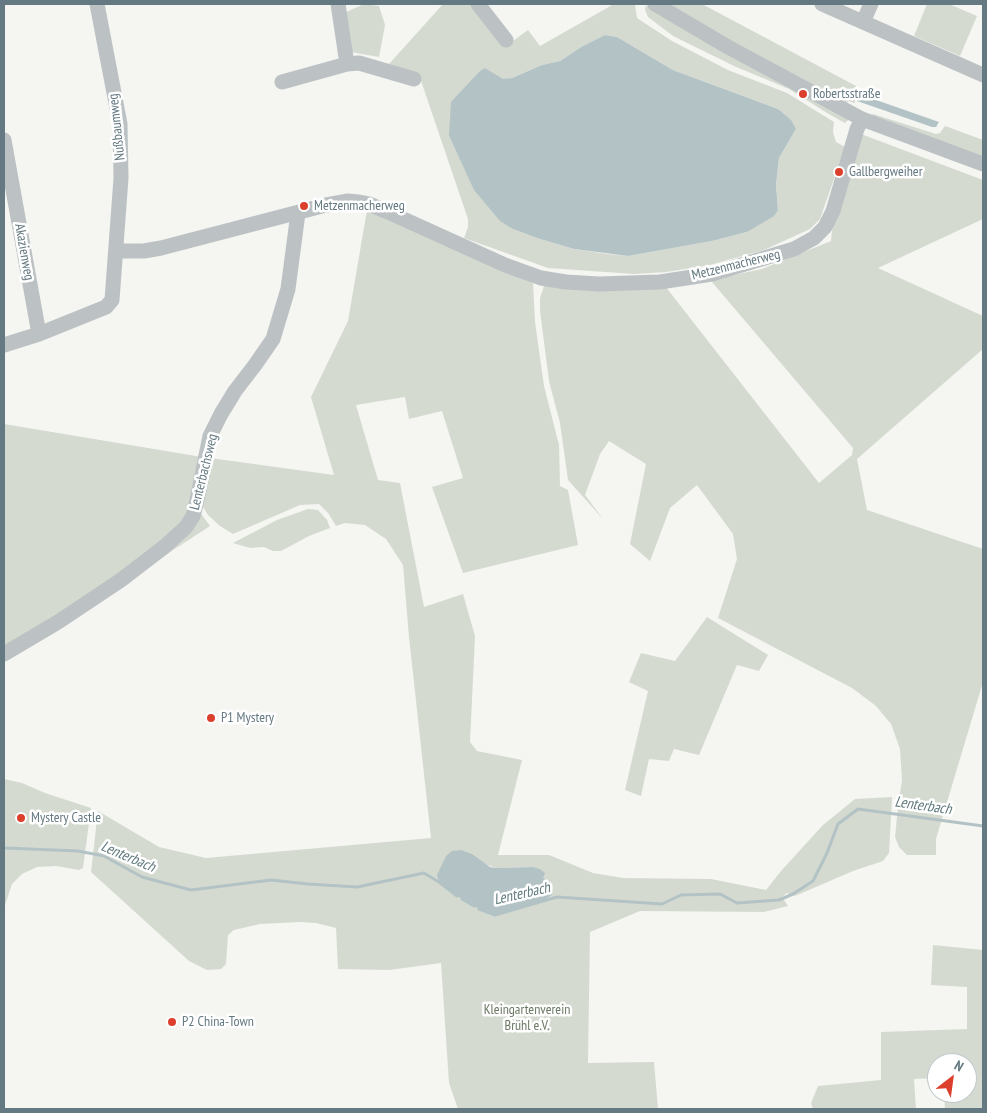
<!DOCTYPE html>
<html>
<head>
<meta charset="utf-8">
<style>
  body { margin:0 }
  #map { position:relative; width:987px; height:1113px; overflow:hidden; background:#f5f5f2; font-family:"PT Sans Narrow",sans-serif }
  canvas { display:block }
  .frame { position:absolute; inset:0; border:5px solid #657982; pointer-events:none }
  .north { position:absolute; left:927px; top:1053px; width:50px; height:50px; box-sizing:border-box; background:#fff; border:1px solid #c1c9cd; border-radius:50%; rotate:30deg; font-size:14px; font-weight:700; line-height:20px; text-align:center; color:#657982 }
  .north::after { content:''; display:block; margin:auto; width:18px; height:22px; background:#dc3f2c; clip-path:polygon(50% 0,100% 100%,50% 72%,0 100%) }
</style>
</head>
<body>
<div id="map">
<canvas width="987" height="1113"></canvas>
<div class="frame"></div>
<div class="north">N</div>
</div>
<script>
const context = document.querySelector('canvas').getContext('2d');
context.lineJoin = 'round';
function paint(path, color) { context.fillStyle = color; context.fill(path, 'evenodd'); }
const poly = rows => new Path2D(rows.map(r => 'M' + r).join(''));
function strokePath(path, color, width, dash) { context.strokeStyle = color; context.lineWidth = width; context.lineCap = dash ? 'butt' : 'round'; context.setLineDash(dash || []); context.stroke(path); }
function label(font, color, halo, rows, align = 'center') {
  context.font = font + ' "PT Sans Narrow",sans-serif'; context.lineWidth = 5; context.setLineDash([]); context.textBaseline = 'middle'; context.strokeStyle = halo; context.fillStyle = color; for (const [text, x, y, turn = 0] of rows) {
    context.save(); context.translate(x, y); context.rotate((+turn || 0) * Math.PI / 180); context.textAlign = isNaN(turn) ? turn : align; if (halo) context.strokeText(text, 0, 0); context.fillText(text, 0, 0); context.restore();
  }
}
const green = poly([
  [364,4,379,6,385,25,379,57,351,52,344,13],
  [443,4,472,4,506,46,528,30,540,46,614,4,635,4,637,18,672,41,728,70,787,93,834,122,833,132,836,142,845,147,820,219,810,229,764,250,710,265,666,272,634,274,548,268,464,238,468,227,468,219,419,75,389,64],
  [605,35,617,37,673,70,778,109,796,129,779,158,776,185,778,210,747,232,712,241,628,256,607,254,574,249,540,239,466,172,449,136,485,68,503,80,512,78,542,65,560,61,581,47],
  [660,4,702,4,856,86,855,103,848,101,847,103],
  [927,4,949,4,977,16,960,56,914,36],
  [646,5,665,18,851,117,845,123,827,113,789,89,734,66,673,36,648,17,645,10],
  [873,114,936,134,940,133,945,126,983,140,983,157,872,115],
  [861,134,983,180,983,219,878,268,983,316,983,349,857,459,867,510,983,549,983,682,936,839,936,855,907,855,899,847,895,837,898,807,902,780,900,749,891,724,876,706,852,688,718,618,737,559,733,534,697,485,670,508,650,561,630,544,646,464,609,441,600,454,585,495,603,519,568,480,560,423,549,381,540,311,540,298,544,286,549,283,665,286,819,483,852,455,853,448,712,282,715,279,762,269,831,241,833,222],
  [367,210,533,283,535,322,544,386,559,445,560,486,568,490,578,545,463,573,432,487,463,478,442,411,409,419,405,397,356,405,378,480,400,483,424,607,463,594,475,636,470,742,477,751,522,760,498,855,549,855,593,873,623,878,711,879,766,890,781,871,823,825,855,799,892,797,889,853,883,861,853,871,795,896,787,893,782,897,788,906,764,912,640,911,590,932,588,1063,654,1062,658,1109,458,1109,449,1083,441,963,389,970,338,969,336,928,316,923,300,922,260,924,234,930,228,935,226,964,221,969,207,970,189,961,91,872,98,811,159,847,206,858,431,838,409,637,403,565,386,539,365,525,345,523,336,526,328,513,319,504,300,505,233,534,220,526,208,515,200,502,210,458,334,475,311,397,348,321],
  [485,864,496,868,533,867,543,878,552,895,544,901,495,915],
  [4,424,202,457,194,499,180,528,88,596,4,646],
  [308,509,318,510,327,520,330,528,309,536,281,551,273,551,264,547,250,548,233,543,277,520],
  [199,511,210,526,141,571],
  [707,617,768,655,759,671,737,665,699,755,674,749,669,761,649,759,641,796,625,790,648,691,629,682,641,653,675,661],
  [4,779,22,783,45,793,91,808,83,868,79,870,56,866,37,867,22,874,12,884,4,908],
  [933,945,983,950,983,1109,945,1109,944,1093,967,1093,967,1063,937,1063,937,1078,914,1079,916,1109,813,1109,811,1103,818,1086,881,1080,881,1032,967,1029,967,987,931,985]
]);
const water = poly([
  [605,35,617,37,673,70,778,109,791,120,796,129,779,158,776,185,778,210,774,216,747,232,712,241,628,256,574,249,540,239,511,228,500,221,474,190,449,136,451,102,480,71,485,68,503,79,512,78,542,65,560,61,581,47],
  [859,94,939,122,936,127,932,127,857,101],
  [461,850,472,854,490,867,496,868,533,867,540,869,545,873,543,878,550,882,551,885,550,888,552,895,544,901,495,915,479,909,452,893,439,882,437,875,446,856,452,851]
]);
const stream = poly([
  [5,848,78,851,104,856,142,877,191,890,271,880,308,884,357,887,424,873,439,882,457,896],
  [462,899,474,906],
  [479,909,495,915,557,897,662,904,681,895,720,894,737,903,779,900,793,894,813,881,827,853,838,824,858,809,983,826]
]);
const minor = poly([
  [338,4,347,64,359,63,414,79],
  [478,4,506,40],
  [655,4,728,47,862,119,983,164],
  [822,4,983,75],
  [863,22,871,4],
  [282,82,347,64],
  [4,140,39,334],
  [116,251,144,251,161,248,326,205,348,201,358,202,369,204,388,212,505,265,541,278,566,282,599,284,660,282,712,274,794,249,814,238,825,227,833,211,857,129,862,119],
  [4,345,39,334,106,307,112,300,121,178,120,124,97,4],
  [4,654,58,622,121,580,164,547,186,527,193,516,196,505,210,436,221,414,235,391,255,365,273,339,288,289,298,213]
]);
const markers = [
  [803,94,5,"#dc3f2c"],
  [839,172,5,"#dc3f2c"],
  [304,206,5,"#dc3f2c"],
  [211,718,5,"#dc3f2c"],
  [21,818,5,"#dc3f2c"],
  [172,1022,5,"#dc3f2c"]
];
const poiNames = [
  ["Robertsstraße",813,94],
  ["Gallbergweiher",849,172],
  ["Metzenmacherweg",314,206],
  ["P1 Mystery",221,718],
  ["Mystery Castle",31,818],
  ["P2 China-Town",182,1022]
];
const streetNames = [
  ["Nußbaumweg",117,127,-96],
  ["Akazienweg",24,252,80],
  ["Metzenmacherweg",736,265,-14],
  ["Lenterbachsweg",204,472,-76]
];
const parkNames = [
  ["Kleingartenverein",527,1010],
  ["Brühl e.V.",527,1026]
];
const waterNames = [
  ["Lenterbach",923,806,8],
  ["Lenterbach",128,857,23],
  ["Lenterbach",522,894,-13]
];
paint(green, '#d5dad1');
paint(water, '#b3c3c5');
strokePath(stream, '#b3c3c5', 3);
strokePath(minor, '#bcc2c4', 15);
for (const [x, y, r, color] of markers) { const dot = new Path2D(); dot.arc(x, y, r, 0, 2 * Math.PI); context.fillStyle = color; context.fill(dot); strokePath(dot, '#fff', 2); }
label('14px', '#657982', '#fff', poiNames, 'left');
label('14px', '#657982', '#fff', streetNames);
label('14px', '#6b7964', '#fff', parkNames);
label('italic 15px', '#617b7f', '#fff', waterNames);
</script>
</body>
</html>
